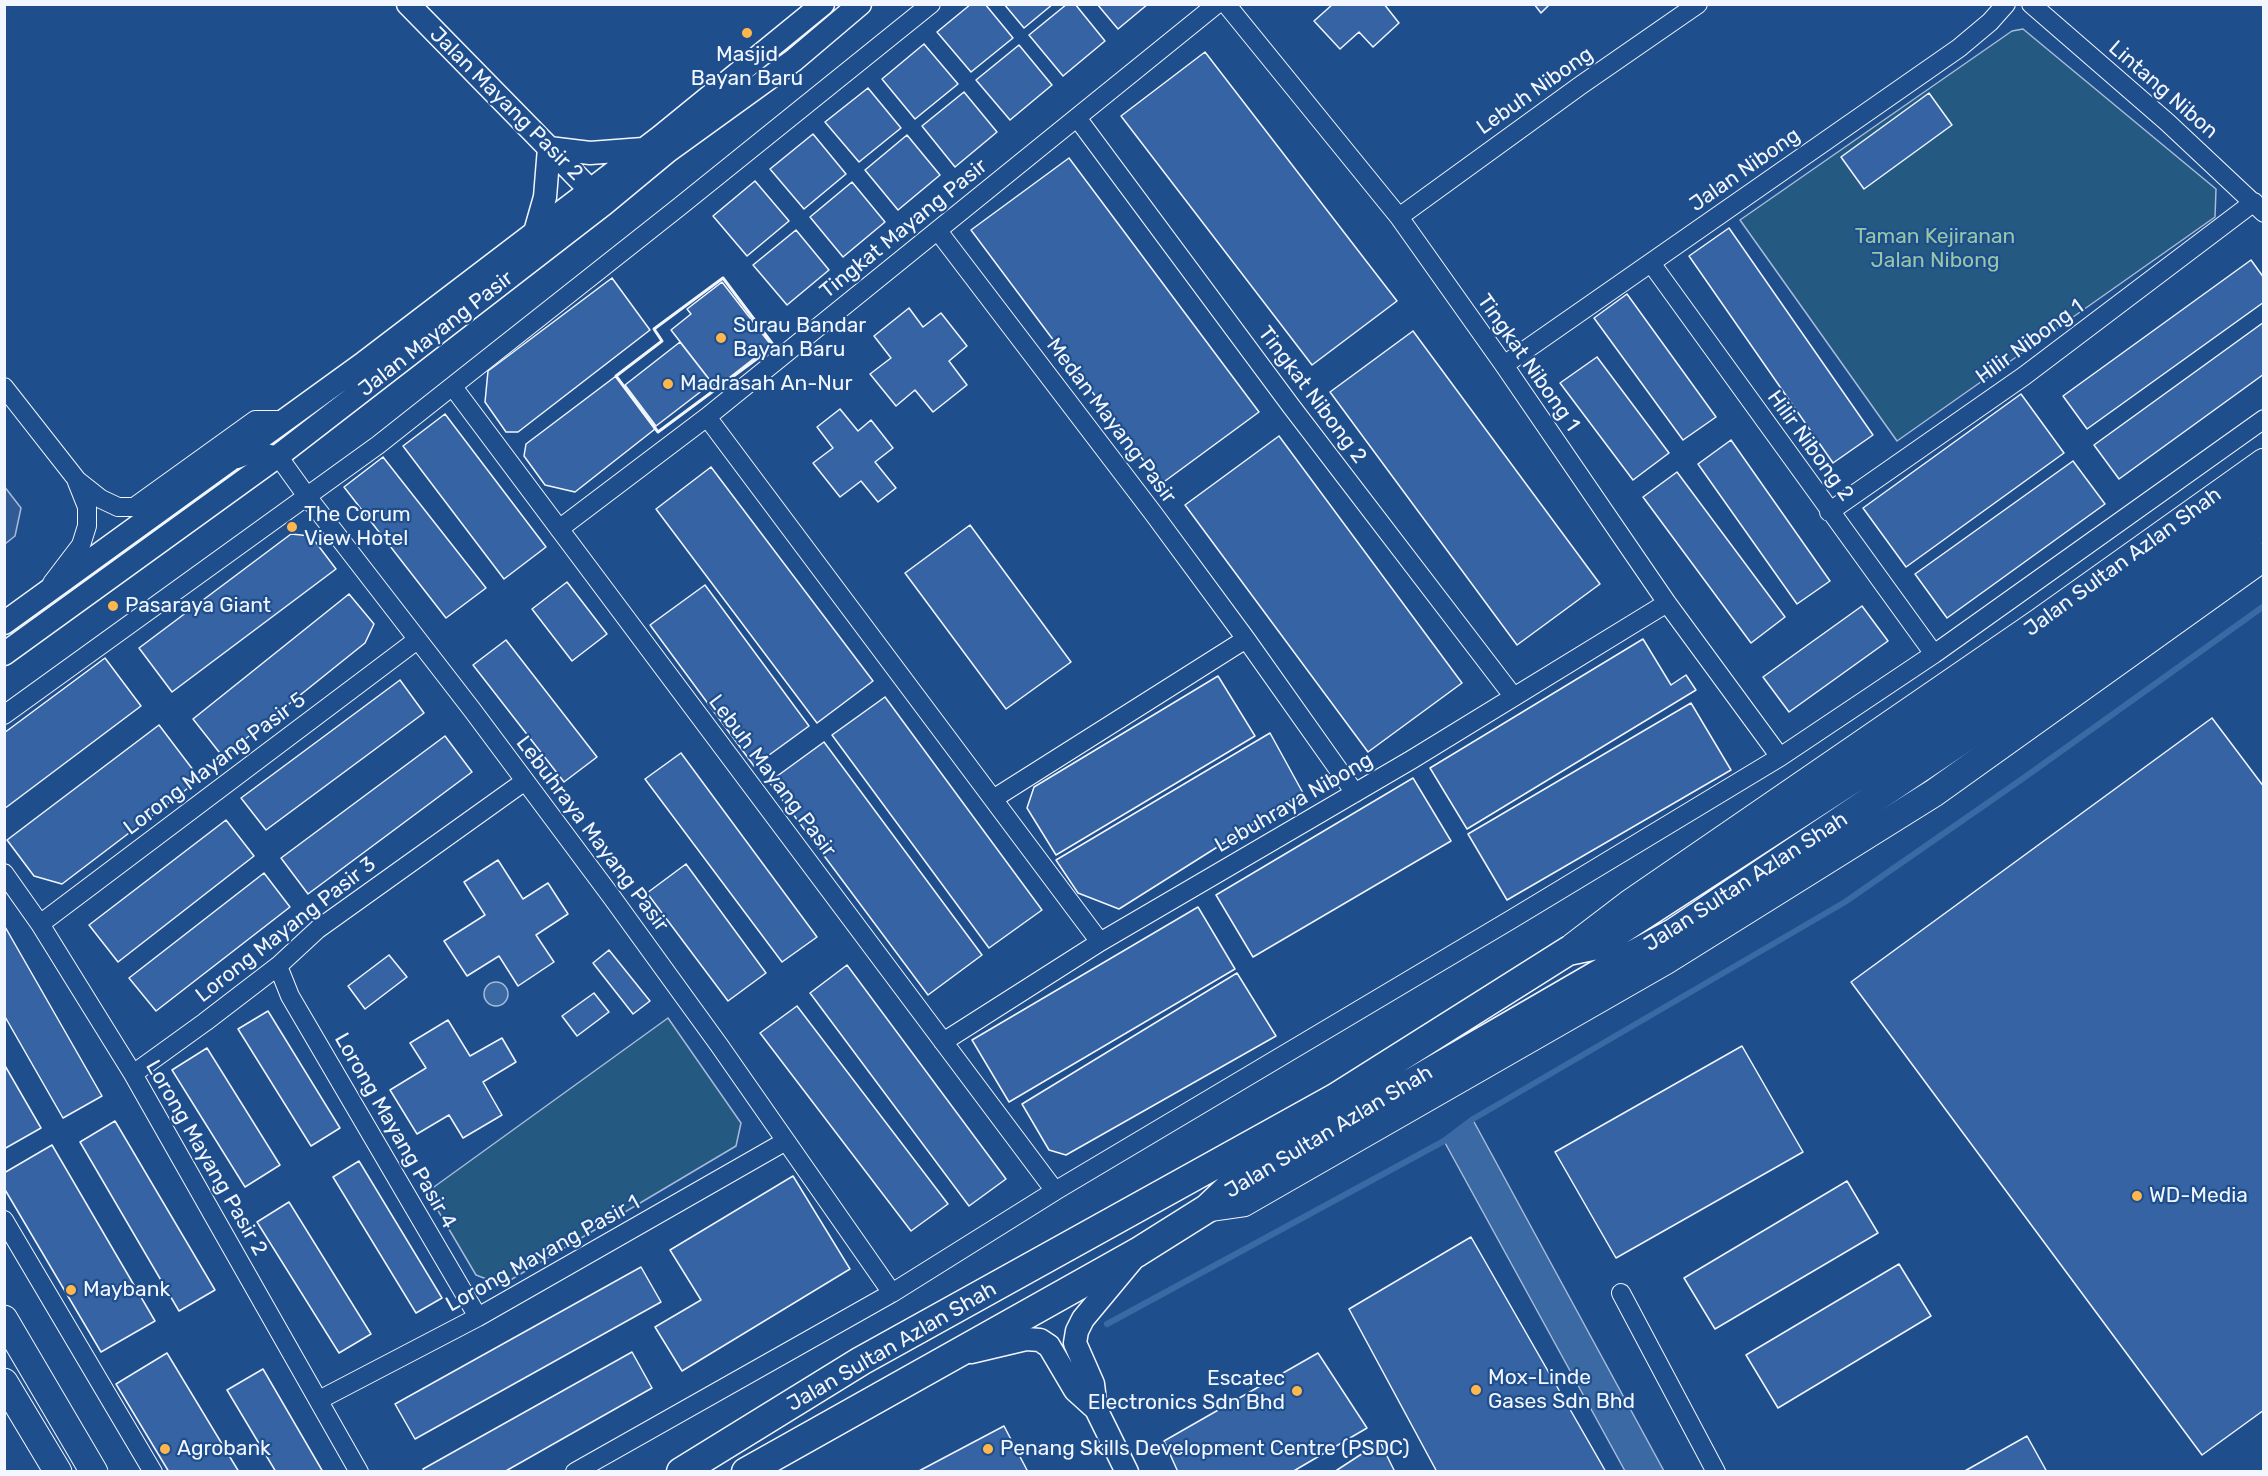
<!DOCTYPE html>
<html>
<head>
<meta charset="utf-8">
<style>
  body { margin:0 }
  #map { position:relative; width:2268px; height:1476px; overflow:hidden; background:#1f4e8c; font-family:Rubik,sans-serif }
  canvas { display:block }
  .frame { position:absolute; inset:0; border:6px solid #f2f6ff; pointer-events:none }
</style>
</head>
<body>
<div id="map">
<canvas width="2268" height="1476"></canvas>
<div class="frame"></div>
</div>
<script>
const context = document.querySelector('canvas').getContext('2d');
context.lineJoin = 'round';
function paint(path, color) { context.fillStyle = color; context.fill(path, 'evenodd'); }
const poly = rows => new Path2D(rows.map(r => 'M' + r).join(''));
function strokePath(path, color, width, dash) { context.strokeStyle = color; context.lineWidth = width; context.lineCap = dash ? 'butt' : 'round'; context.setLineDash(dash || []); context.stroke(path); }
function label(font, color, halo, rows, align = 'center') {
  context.font = font + ' Rubik,sans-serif'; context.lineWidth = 4.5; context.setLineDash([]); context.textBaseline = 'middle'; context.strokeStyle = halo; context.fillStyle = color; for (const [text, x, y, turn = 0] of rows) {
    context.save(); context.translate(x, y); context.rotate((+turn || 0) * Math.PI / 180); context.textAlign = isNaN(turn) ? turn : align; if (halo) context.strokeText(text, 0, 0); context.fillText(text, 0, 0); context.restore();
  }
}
const green = poly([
  [2023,29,2216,189,2215,217,1897,441,1740,220,2012,31,2023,29],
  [668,1018,741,1123,736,1146,502,1285,476,1275,427,1192,668,1018]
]);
const parking = poly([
  [4,486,21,508,15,536,5,544,4,486]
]);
const water = poly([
  '484 994a12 12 0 1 1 24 0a12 12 0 1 1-24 0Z',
  [1473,1120,1664,1471,1625,1471,1444,1141,1473,1120]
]);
const stream = poly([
  [1107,1324,1444,1141,1473,1119,1845,902,2025,777,2264,606]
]);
const building = poly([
  [971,4,985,4,1013,38,971,72,937,32,971,4],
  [1004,4,1053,4,1024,28,1004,4],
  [1067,4,1075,4,1105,41,1063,76,1029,35,1067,4],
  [1097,4,1148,4,1118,29,1097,4],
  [1333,4,1384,4,1399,23,1373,47,1359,32,1340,49,1314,21,1333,4],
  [1534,4,1550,4,1541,13,1534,4],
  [924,44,958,84,915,119,882,79,924,44],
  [1019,45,1052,85,1010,120,976,80,1019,45],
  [1205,52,1397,301,1312,365,1121,116,1205,52],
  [868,88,901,128,859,162,825,122,868,88],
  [964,92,997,132,955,167,922,126,964,92],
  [1929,93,1952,125,1864,189,1841,157,1929,93],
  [813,134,846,174,804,209,770,169,813,134],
  [907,135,940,175,898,210,865,170,907,135],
  [1069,158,1259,412,1161,484,971,230,1069,158],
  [755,181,789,221,747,256,713,216,755,181],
  [852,182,885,222,843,257,810,217,852,182],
  [1729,228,1873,435,1833,463,1689,256,1729,228],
  [796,230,829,270,787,305,753,265,796,230],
  [2251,260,2264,278,2264,302,2087,429,2063,396,2251,260],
  [612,278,650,330,518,432,506,432,485,402,488,371,612,278],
  [722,282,771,345,716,388,671,330,691,314,687,309,722,282],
  [1627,294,1716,417,1683,440,1594,318,1627,294],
  [909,308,923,327,941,313,967,346,949,361,967,385,933,412,915,390,896,406,870,374,891,358,874,336,909,308],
  [2264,322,2264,374,2119,479,2094,445,2264,322],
  [1413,331,1600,584,1517,645,1330,392,1413,331],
  [680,342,712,383,656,426,625,385,680,342],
  [1597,357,1669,453,1633,480,1560,383,1597,357],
  [616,376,655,429,575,492,545,485,524,456,526,444,616,376],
  [2021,394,2064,453,1906,567,1863,508,2021,394],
  [840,409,858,431,871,420,893,448,875,462,896,488,878,502,861,481,840,497,813,463,833,448,817,427,840,409],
  [445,414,546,547,504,579,403,446,445,414],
  [1279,436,1462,683,1368,752,1185,505,1279,436],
  [1731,440,1830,581,1797,604,1698,464,1731,440],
  [383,457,486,588,446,618,344,487,383,457],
  [2073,461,2105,504,1947,618,1915,574,2073,461],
  [711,467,873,681,817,723,656,509,711,467],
  [1677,472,1785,617,1751,643,1643,497,1677,472],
  [970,525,1071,662,1006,709,905,573,970,525],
  [291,534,311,536,336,569,172,692,139,648,291,534],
  [567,582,607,634,572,661,532,609,567,582],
  [705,585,809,726,754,766,650,625,705,585],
  [349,594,374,624,365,643,223,757,193,719,349,594],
  [1862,606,1888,641,1789,712,1763,677,1862,606],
  [1643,639,1671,685,1686,675,1696,690,1467,829,1430,768,1643,639],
  [506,640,597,757,564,782,473,665,506,640],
  [105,658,141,706,4,809,4,733,105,658],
  [1218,676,1255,736,1056,855,1027,808,1034,787,1218,676],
  [400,680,424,713,266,830,241,798,400,680],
  [885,697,1042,910,989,948,832,735,885,697],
  [1691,703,1731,770,1507,900,1468,834,1691,703],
  [2212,718,2264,787,2264,1410,2202,1455,1851,982,2212,718],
  [159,725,200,779,62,884,34,876,7,840,159,725],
  [1270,733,1303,793,1119,909,1078,893,1056,860,1270,733],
  [445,736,472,772,308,894,281,858,445,736],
  [824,742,982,955,928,995,769,782,824,742],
  [681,753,817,937,782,962,645,779,681,753],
  [1413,778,1451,841,1253,957,1216,895,1413,778],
  [226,820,254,856,118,962,89,925,226,820],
  [498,860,523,899,548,883,568,914,536,935,554,962,518,986,499,956,467,976,444,941,485,915,464,882,498,860],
  [686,864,766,973,728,1001,647,893,686,864],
  [264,873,290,907,156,1011,129,978,264,873],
  [1198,907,1235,969,1009,1102,972,1040,1198,907],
  [4,925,102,1096,63,1118,4,1015,4,925],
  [609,950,650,1001,633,1014,593,963,609,950],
  [389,955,407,977,365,1009,348,986,389,955],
  [847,965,1006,1179,969,1206,810,993,847,965],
  [1237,973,1276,1036,1066,1155,1049,1150,1022,1104,1237,973],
  [594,993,609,1012,577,1036,562,1016,594,993],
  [797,1006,948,1204,911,1231,760,1033,797,1006],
  [268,1011,340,1128,311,1146,238,1029,268,1011],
  [448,1020,470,1056,502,1038,516,1062,483,1082,502,1115,463,1138,449,1115,417,1134,390,1090,426,1068,410,1043,448,1020],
  [1742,1046,1803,1152,1616,1258,1555,1152,1742,1046],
  [207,1048,280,1165,245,1187,172,1070,207,1048],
  [4,1064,41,1128,4,1149,4,1064],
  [115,1121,215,1290,179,1311,80,1142,115,1121],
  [52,1145,155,1321,101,1352,4,1188,4,1173,52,1145],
  [359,1161,442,1298,416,1313,333,1177,359,1161],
  [793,1176,850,1269,682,1371,655,1327,701,1300,670,1250,793,1176],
  [1847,1181,1878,1233,1715,1329,1684,1278,1847,1181],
  [289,1202,371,1334,339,1353,257,1222,289,1202],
  [1471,1237,1606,1472,1437,1472,1349,1309,1471,1237],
  [1899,1264,1931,1316,1778,1408,1746,1355,1899,1264],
  [641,1267,661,1302,415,1439,395,1404,641,1267],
  [632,1352,652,1388,504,1472,424,1472,423,1469,632,1352],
  [167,1353,239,1472,169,1472,116,1384,167,1353],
  [1318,1353,1367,1428,1292,1472,1178,1472,1164,1441,1318,1353],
  [263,1369,323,1472,276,1472,227,1390,263,1369],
  [1004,1426,1028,1472,917,1472,1004,1426],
  [2027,1436,2047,1472,1963,1472,2027,1436],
  [1380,1442,1395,1472,1334,1472,1380,1442]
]);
const minor = poly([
  [1226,4,1399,217,1504,365,1667,603,1780,757],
  [2031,4,2167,122,2264,213],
  [1078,119,1291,406,1513,696],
  [1399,217,1581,85,1698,4],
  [938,231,1153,513,1246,639,1355,793],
  [1651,263,1934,654],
  [1504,365,1959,48,1990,22,2006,4],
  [4,387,77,480,101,499,118,507,134,507,255,420,286,420],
  [453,387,1055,1191],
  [707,417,1100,942],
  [237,459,258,451,278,456,306,495,473,711,611,896,719,1045,892,1293],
  [1829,512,2024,376,2254,202],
  [559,529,707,417,1217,4],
  [52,583,81,545,87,526,87,507,77,482],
  [4,715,378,445,679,207,931,4],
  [993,799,1246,639],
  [4,873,40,924,133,1074,359,1472],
  [40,924,417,640],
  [278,966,290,996,478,1317],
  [943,1042,1100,942,1411,760,1667,603],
  [133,1074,205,1022,278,966,318,929,525,781],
  [4,1220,153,1472],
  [1621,1293,1716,1472],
  [319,1400,478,1317,786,1141],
  [575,1472,892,1293,1055,1191,1512,919,1780,757,1934,654,2264,419]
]);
const tertiary = poly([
  [408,4,601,201],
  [549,148,590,153,643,149],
  [535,232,545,197,549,148],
  [4,623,361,365,660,137,823,4],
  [4,654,278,456,604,204,668,151,794,60,860,4],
  [971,1352,1026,1339,1040,1340,1049,1346,1075,1390,1096,1409],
  [1127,1472,1096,1409,1093,1384,1075,1343,1077,1331,1083,1319,1132,1260]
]);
const primary = poly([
  [1574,946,1629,904,2038,623,2264,462],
  [1208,1208,1243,1203,1665,961,1934,793,2264,557],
  [4,1319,94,1472],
  [4,1382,58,1472]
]);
const trunk = poly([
  [681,1472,861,1361,1335,1098,1568,951,1597,945,1951,715,2159,569,2264,493],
  [746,1472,1138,1252,1208,1208,1228,1189,1618,963,1675,932,1985,724,2264,525]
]);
const wall = poly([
  [723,278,774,346,658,432,616,376,662,341,654,329,723,278]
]);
const markers = [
  [747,33,6,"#ffb74d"],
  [721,338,6,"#ffb74d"],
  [668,384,6,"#ffb74d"],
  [292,527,6,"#ffb74d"],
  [113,606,6,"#ffb74d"],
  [2137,1196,6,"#ffb74d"],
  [71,1290,6,"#ffb74d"],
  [1476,1390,6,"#ffb74d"],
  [1297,1391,6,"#ffb74d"],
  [165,1449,6,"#ffb74d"],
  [988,1449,6,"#ffb74d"]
];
const poiNames = [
  ["Masjid",747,55,"center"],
  ["Bayan Baru",747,79,"center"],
  ["Surau Bandar",733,326],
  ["Bayan Baru",733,350],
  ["Madrasah An-Nur",680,384],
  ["The Corum",304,515],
  ["View Hotel",304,539],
  ["Pasaraya Giant",125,606],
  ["WD-Media",2149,1196],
  ["Maybank",83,1290],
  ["Mox-Linde",1488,1378],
  ["Gases Sdn Bhd",1488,1402],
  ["Escatec",1285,1379,"right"],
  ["Electronics Sdn Bhd",1285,1403,"right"],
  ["Agrobank",177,1449],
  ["Penang Skills Development Centre (PSDC)",1000,1449]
];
const streetNames = [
  ["Lintang Nibon",2163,90,41],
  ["Lebuh Nibong",1535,91,-35],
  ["Jalan Mayang Pasir 2",506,104,45],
  ["Jalan Nibong",1745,170,-35],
  ["Tingkat Mayang Pasir",904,229,-39],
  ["Jalan Mayang Pasir",436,334,-38],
  ["Hilir Nibong 1",2030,342,-36],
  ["Tingkat Nibong 1",1528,363,55],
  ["Tingkat Nibong 2",1312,395,53],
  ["Medan Mayang Pasir",1111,421,53],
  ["Hilir Nibong 2",1810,446,54],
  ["Jalan Sultan Azlan Shah",2123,562,-36],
  ["Lorong Mayang Pasir 5",215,764,-37],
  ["Lebuh Mayang Pasir",772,776,53],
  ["Lebuhraya Nibong",1294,803,-30],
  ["Lebuhraya Mayang Pasir",592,834,53],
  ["Jalan Sultan Azlan Shah",1746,882,-33],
  ["Lorong Mayang Pasir 3",286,930,-38],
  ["Lorong Mayang Pasir 4",395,1131,60],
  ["Jalan Sultan Azlan Shah",1329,1132,-31],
  ["Lorong Mayang Pasir 2",206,1158,60],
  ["Lorong Mayang Pasir 1",543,1254,-29],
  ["Jalan Sultan Azlan Shah",892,1347,-30]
];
const parkNames = [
  ["Taman Kejiranan",1935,237],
  ["Jalan Nibong",1935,261]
];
paint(green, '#245a82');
strokePath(green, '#a8bbd7', 1.5);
paint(parking, '#305b95');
strokePath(parking, '#a8bbd7', 1.5);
paint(water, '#3b69a3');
strokePath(water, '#a8bbd7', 1.5);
strokePath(stream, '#3b69a3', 6);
paint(building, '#3563a3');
strokePath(building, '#f2f6ff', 1.5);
strokePath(minor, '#f2f6ff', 20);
strokePath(tertiary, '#f2f6ff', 25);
strokePath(primary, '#f2f6ff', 29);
strokePath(trunk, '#f2f6ff', 31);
strokePath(minor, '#1f4e8c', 18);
strokePath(tertiary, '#1f4e8c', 22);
strokePath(primary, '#1f4e8c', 27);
strokePath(trunk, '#1f4e8c', 28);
strokePath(wall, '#f2f6ff', 3);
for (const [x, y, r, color] of markers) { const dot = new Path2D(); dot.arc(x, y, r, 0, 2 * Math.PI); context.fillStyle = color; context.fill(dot); strokePath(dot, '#1f4e8c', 2); }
label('21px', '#f2f6ff', '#1f4e8c', poiNames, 'left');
label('21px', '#f2f6ff', '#1f4e8c', streetNames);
label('21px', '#97c8a6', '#1f4e8c', parkNames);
</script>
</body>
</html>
